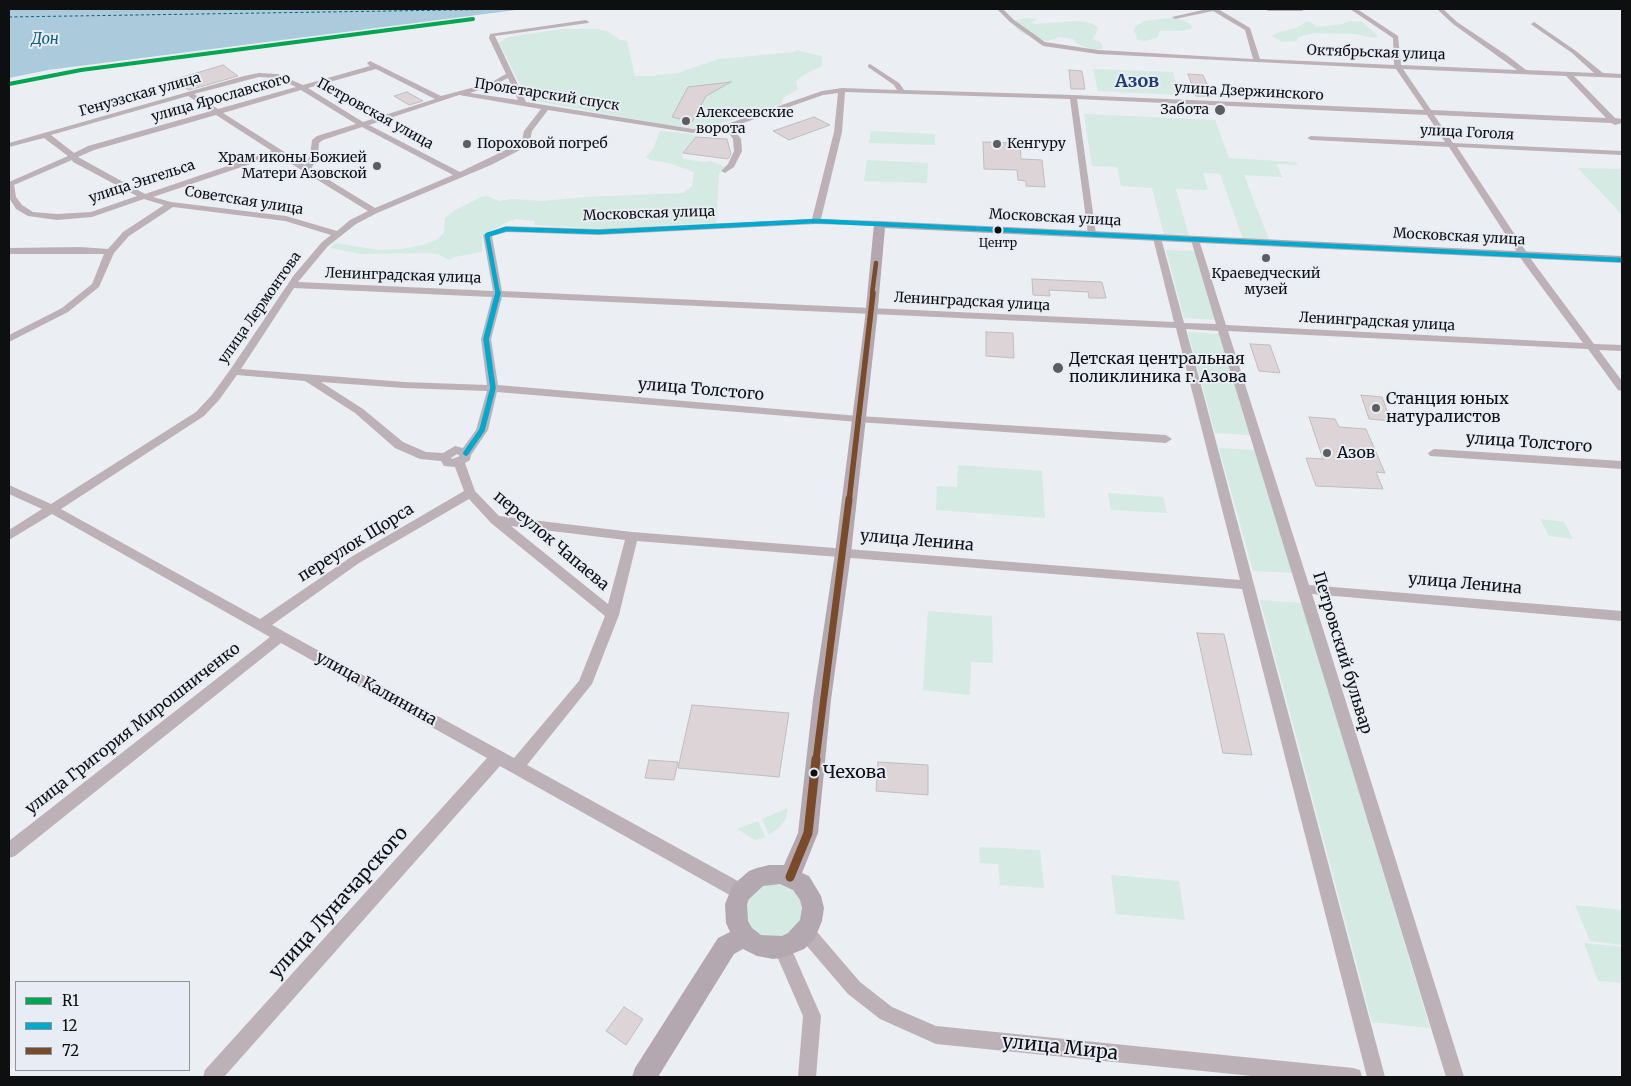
<!DOCTYPE html>
<html>
<head>
<meta charset="utf-8">
<style>
  body { margin:0 }
  #map { position:relative; width:1631px; height:1086px; overflow:hidden; background:#ebeef2; font-family:Merriweather,serif }
  canvas { display:block }
  .frame { position:absolute; inset:0; border:10px solid #0d0f11; pointer-events:none }
  .legend { position:absolute; left:15px; top:981px; width:175px; height:90px; box-sizing:border-box; background:#e8edf5; border:1px solid #90949a; margin:0; padding:6px 9px; list-style:none; font-size:15px; color:#0d0f11 }
  .legend li { display:flex; align-items:center; gap:10px; height:25px }
  .legend b { width:25px; border:1px solid #90949a }
</style>
</head>
<body>
<div id="map">
<canvas width="1631" height="1086"></canvas>
<div class="frame"></div>
<ul class="legend">
<li><b style="height:6px;background:#00a651"></b>R1</li>
<li><b style="height:6px;background:#00a9ce"></b>12</li>
<li><b style="height:6px;background:#7a4b2a"></b>72</li>
</ul>
</div>
<script>
const context = document.querySelector('canvas').getContext('2d');
context.lineJoin = 'round';
function paint(path, color) { context.fillStyle = color; context.fill(path, 'evenodd'); }
const poly = rows => new Path2D(rows.map(r => 'M' + r).join(''));
function strokePath(path, color, width, dash) { context.strokeStyle = color; context.lineWidth = width; context.lineCap = dash ? 'butt' : 'round'; context.setLineDash(dash || []); context.stroke(path); }
function label(font, color, halo, rows, align = 'center') {
  context.font = font + ' Merriweather,serif'; context.lineWidth = 4; context.setLineDash([]); context.textBaseline = 'middle'; context.strokeStyle = halo; context.fillStyle = color; for (const [text, x, y, turn = 0] of rows) {
    context.save(); context.translate(x, y); context.rotate((+turn || 0) * Math.PI / 180); context.textAlign = isNaN(turn) ? turn : align; if (halo) context.strokeText(text, 0, 0); context.fillText(text, 0, 0); context.restore();
  }
}
const green = poly([
  [1026,18,1036,19,1037,20,1030,23,1036,24,1077,21,1091,23,1097,27,1098,30,1092,39,1100,42,1103,47,1102,49,1091,49,1078,44,1073,39,1060,37,1047,41,1023,34,1017,29,1012,21],
  [1171,18,1183,20,1193,26,1190,29,1181,31,1160,31,1157,38,1144,41,1136,39,1137,36,1134,31,1136,26,1144,21],
  [1307,21,1314,24,1316,27,1343,24,1350,21,1362,22,1378,36,1375,38,1355,34,1314,33,1298,37,1297,41,1282,42,1272,36,1276,33,1296,28],
  [563,29,598,29,609,32,620,40,627,41,635,76,654,76,656,75,678,73,719,59,795,52,796,50,822,56,822,66,800,77,796,82,798,89,783,98,781,104,730,121,694,128,667,125,535,101,531,98,522,88,499,43,508,37],
  [1093,69,1173,72,1180,95,1098,91],
  [1084,114,1215,120,1229,158,1296,162,1297,165,1277,164,1282,177,1244,175,1269,240,1243,239,1220,174,1203,173,1208,190,1176,189,1189,236,1164,235,1152,188,1121,186,1117,167,1092,166],
  [660,131,692,134,697,137,682,154,683,159,704,162,711,161,725,167,719,174,716,224,699,223,608,229,534,225,535,221,516,219,507,222,482,236,482,252,454,257,450,260,437,254,427,253,360,254,331,248,335,243,378,250,402,249,423,245,436,240,444,233,445,218,457,209,481,197,487,196,499,201,512,199,542,201,586,197,683,193,692,186,694,172,669,163,650,160,646,157,653,149],
  [871,131,935,134,935,145,869,143],
  [867,160,928,163,927,183,864,181],
  [1578,168,1622,169,1622,215,1616,208],
  [1166,250,1194,251,1216,320,1184,318],
  [1188,332,1220,334,1251,435,1215,433],
  [1219,448,1255,450,1294,573,1253,571],
  [958,465,1042,471,1045,518,936,510,937,486,957,487],
  [1108,493,1163,497,1167,513,1111,510],
  [1540,519,1564,522,1573,539,1549,536],
  [1260,600,1302,603,1430,1028,1372,1022],
  [928,611,992,616,993,663,971,662,970,695,923,690],
  [788,808,786,818,780,827,769,835,762,819],
  [758,821,765,837,755,840,737,829],
  [979,847,1040,850,1044,888,1000,885,998,864,980,863],
  [1111,875,1179,881,1185,920,1116,914],
  '746 911a28 28 0 1 1 56 0a28 28 0 1 1-56 0Z',
  [1575,905,1622,910,1622,945,1590,941],
  [1584,943,1622,947,1622,983,1598,981]
]);
const water = poly([
  [9,9,524,9,48,70,9,78]
]);
const ferry = poly([
  [9,17,516,9]
]);
const building = poly([
  [223,65,238,76,189,90,173,80,223,65],
  [1069,70,1082,71,1085,89,1071,89,1069,70],
  [1188,74,1203,75,1212,96,1196,96,1188,74],
  [731,82,706,96,692,122,672,117,688,87,731,82],
  [407,92,423,101,409,105,394,96,407,92],
  [814,117,830,125,789,140,773,131,814,117],
  [696,137,727,139,731,154,728,159,683,153,696,137],
  [983,142,1017,143,1020,144,1021,159,1042,160,1045,187,1026,186,1026,181,1018,180,1017,170,984,169,983,142],
  [1032,279,1102,282,1106,298,1089,298,1088,292,1049,290,1050,296,1033,295,1032,279],
  [986,332,1013,333,1014,358,986,356,986,332],
  [1250,344,1270,345,1280,373,1259,371,1250,344],
  [1361,395,1382,397,1391,421,1369,419,1361,395],
  [1309,417,1335,419,1339,427,1366,429,1385,473,1376,472,1383,489,1316,486,1306,458,1323,459,1309,417],
  [1197,633,1224,634,1252,755,1223,753,1197,633],
  [692,705,789,713,779,777,678,768,692,705],
  [649,760,678,762,674,780,645,778,649,760],
  [878,762,928,765,928,795,876,791,878,762],
  [624,1007,643,1019,626,1045,606,1031,624,1007]
]);
const minor = poly([
  [997,9,1003,9,1014,20,1045,42,1098,50,1253,59,1245,30,1213,11,1175,19,1172,17,1207,9,1218,9,1250,28,1260,59,1394,65,1393,38,1350,9,1357,9,1398,36,1401,65,1517,70,1453,24,1437,9,1443,9,1457,22,1508,56,1526,70,1594,73,1572,53,1532,25,1531,24,1534,22,1576,51,1603,73,1622,74,1622,78,1574,76,1615,118,1622,119,1622,123,1615,125,1611,123,1434,115,1453,143,1622,151,1622,155,1457,147,1533,262,1594,344,1622,345,1622,351,1599,350,1622,381,1622,391,1618,390,1588,349,1228,331,1309,585,1622,611,1622,621,1312,594,1464,1077,1446,1077,1218,331,1186,329,1385,1077,1367,1077,1242,589,637,541,619,615,592,684,527,765,747,886,749,892,747,898,741,900,735,898,500,766,224,1077,203,1077,205,1070,487,758,281,643,15,856,9,858,9,841,270,637,52,514,9,540,9,530,42,509,9,494,9,485,51,504,196,412,211,396,230,370,294,275,322,242,331,235,285,221,173,207,129,236,114,253,99,287,68,312,9,342,9,335,62,308,92,284,104,254,9,254,9,248,80,247,108,249,123,232,164,205,144,199,92,217,57,220,28,216,16,209,9,198,9,182,68,156,44,138,9,147,9,143,244,76,259,73,278,74,303,85,370,66,367,63,370,61,441,96,490,83,506,74,489,38,490,34,586,20,589,22,588,23,495,36,526,102,693,129,727,124,822,91,842,88,897,90,894,85,868,67,868,65,870,64,899,83,904,90,1073,95,1424,110,1396,69,1098,54,1043,46,1010,22,997,9],
  [376,69,435,99,363,122,308,88,376,69],
  [1403,69,1566,76,1606,118,1431,110,1403,69],
  [259,77,277,78,296,87,218,109,194,94,259,77],
  [508,78,518,100,470,93,494,85,508,78],
  [301,90,356,124,317,136,312,140,310,156,305,165,223,113,301,90],
  [845,92,1070,99,1088,234,1092,237,1096,234,1077,99,1427,115,1445,142,1311,136,1307,138,1311,140,1449,147,1524,263,1583,343,1226,325,1199,240,1195,237,1191,240,1216,324,1184,323,1161,238,1157,235,1153,238,1174,322,502,291,492,236,507,232,599,235,816,224,883,226,884,224,880,221,821,219,842,132,845,92],
  [838,93,834,132,812,219,599,229,506,226,483,235,493,291,298,282,328,246,356,224,377,213,491,165,524,148,530,140,532,131,548,110,693,133,726,129,733,139,734,151,728,164,721,171,725,173,734,167,742,151,741,139,732,127,823,95,838,93],
  [459,95,541,109,524,131,522,140,518,144,460,172,369,125,459,95],
  [188,96,211,111,88,146,74,153,51,135,188,96],
  [216,115,272,151,145,194,78,157,94,150,216,115],
  [362,127,453,175,375,208,311,169,318,156,319,143,323,140,362,127],
  [277,155,368,211,350,220,337,231,286,216,171,202,153,197,277,155],
  [72,160,73,162,137,196,91,212,57,214,33,212,22,205,16,197,14,185,72,160],
  [294,288,492,297,481,339,487,385,404,382,241,369,294,288],
  [502,297,1176,328,1240,580,632,532,499,516,475,491,465,463,470,460,471,455,488,430,497,392,858,422,1166,443,1172,439,1166,435,858,416,498,385,491,339,502,297],
  [237,375,305,381,355,413,395,448,420,459,441,461,444,466,455,467,464,491,351,557,260,619,61,509,204,416,219,400,237,375],
  [321,382,404,388,487,391,476,430,463,448,455,446,443,453,426,452,403,442,363,409,321,382],
  [457,454,460,456,452,459,451,458,457,454],
  [469,499,491,523,605,616,579,681,514,758,272,625,359,563,469,499],
  [511,526,625,540,608,604,511,526],
  [1265,9,1305,9,1302,11,1268,11,1265,9],
  [1434,449,1622,461,1622,469,1430,456,1428,453,1434,449],
  [806,924,812,926,860,982,892,1007,936,1026,1353,1068,1360,1070,1362,1077,1262,1077,936,1044,880,1019,848,994,800,938,797,932,800,926,806,924],
  [782,939,788,941,821,1016,816,1077,798,1077,803,1016,773,947,776,941,782,939]
]);
const major = poly([
  [880,221,1622,256,1622,263,885,228,877,318,851,553,831,700,818,833,802,873,809,876,821,896,824,908,822,921,814,940,804,949,782,958,773,959,757,956,743,949,734,954,658,1077,632,1077,635,1068,718,938,730,932,726,923,725,904,733,885,749,871,757,868,769,865,784,865,798,833,813,700,835,553,865,318,874,224,880,221],
  [780,884,793,890,800,900,802,908,800,920,788,933,782,936,761,935,752,928,748,921,747,904,749,899,763,886,780,884]
]);
const bus1Far1 = poly([
  [498,294,487,235,506,229,599,232,816,221,1622,260]
]);
const bus1 = poly([
  [466,453,482,430,493,388,486,339,498,293]
]);
const bus2Far3 = poly([
  [872,294,876,263]
]);
const bus2Far2 = poly([
  [849,501,873,293]
]);
const bus2Far1 = poly([
  [816,760,849,499]
]);
const bus2 = poly([
  [790,877,808,833,816,759]
]);
const rail1 = poly([
  [9,84,81,70,473,19]
]);
const markers = [
  [1220,110,6,"#5b5d60"],
  [686,121,5,"#5b5d60"],
  [467,144,5,"#5b5d60"],
  [997,144,5,"#5b5d60"],
  [377,166,5,"#5b5d60"],
  [998,230,4.5,"#0d0f11"],
  [1266,258,5,"#5b5d60"],
  [1058,368,6,"#5b5d60"],
  [1376,408,5,"#5b5d60"],
  [1327,453,5,"#5b5d60"],
  [814,773,4.5,"#0d0f11"]
];
const farBusnames = [
  ["Центр",998,244]
];
const farStreetnames = [
  ["Октябрьская улица",1376,53,2],
  ["улица Дзержинского",1249,92,3],
  ["Генуэзская улица",140,95,-16],
  ["Пролетарский спуск",547,95,9],
  ["улица Ярославского",221,98,-16],
  ["Петровская улица",375,114,29],
  ["улица Гоголя",1467,133,3],
  ["улица Энгельса",142,182,-18],
  ["Советская улица",244,201,9],
  ["Московская улица",649,214,-2],
  ["Московская улица",1055,218,3],
  ["Московская улица",1459,237,3],
  ["Ленинградская улица",403,276,2],
  ["Ленинградская улица",972,302,3],
  ["улица Лермонтова",260,308,-55],
  ["Ленинградская улица",1377,322,3]
];
const farPoinames = [
  ["Забота",1209,110,"right"],
  ["Алексеевские",696,113],
  ["ворота",696,129],
  ["Пороховой погреб",477,144],
  ["Кенгуру",1007,144],
  ["Храм иконы Божией",367,158,"right"],
  ["Матери Азовской",367,174,"right"],
  ["Краеведческий",1266,274,"center"],
  ["музей",1266,290,"center"]
];
const farWaternames = [
  ["Дон",45,40]
];
const poiNames = [
  ["Детская центральная",1069,359],
  ["поликлиника г. Азова",1069,377],
  ["Станция юных",1386,399],
  ["натуралистов",1386,417],
  ["Азов",1337,453]
];
const streetNames = [
  ["улица Толстого",701,390,5],
  ["улица Толстого",1529,443,4],
  ["переулок Чапаева",551,541,40],
  ["улица Ленина",917,541,5],
  ["переулок Щорса",356,543,-32],
  ["улица Ленина",1465,584,5],
  ["Петровский бульвар",1342,653,73],
  ["улица Калинина",376,689,29],
  ["улица Григория Мирошниченко",133,729,-38]
];
const farDistrictnames = [
  ["Азов",1137,82]
];
const nearBusnames = [
  ["Чехова",823,773]
];
const nearStreetnames = [
  ["улица Луначарского",339,903,-48],
  ["улица Мира",1060,1048,6]
];
paint(green, '#d4eae2');
paint(water, '#abcadc');
strokePath(ferry, '#115f7f', 1, [3, 2.5]);
paint(building, '#dcd4d6');
strokePath(building, '#bebebf', 1);
paint(minor, '#bcb1b6');
paint(major, '#b4a8b0');
strokePath(bus1Far1, '#00a9ce', 4.5);
strokePath(bus1, '#00a9ce', 5.5);
strokePath(bus2Far3, '#7a4b2a', 4.5);
strokePath(bus2Far2, '#7a4b2a', 5.5);
strokePath(bus2Far1, '#7a4b2a', 7);
strokePath(bus2, '#7a4b2a', 9);
strokePath(rail1, '#00a651', 4);
for (const [x, y, r, color] of markers) { const dot = new Path2D(); dot.arc(x, y, r, 0, 2 * Math.PI); context.fillStyle = color; context.fill(dot); strokePath(dot, '#e8edf5', 2); }
label('12px', '#0d0f11', '#e8edf5', farBusnames);
label('14px', '#0d0f11', '#e8edf5', farStreetnames);
label('14px', '#0d0f11', '#e8edf5', farPoinames, 'left');
label('italic 15px', '#115f7f', '#e8edf5', farWaternames);
label('16px', '#0d0f11', '#e8edf5', poiNames, 'left');
label('16px', '#0d0f11', '#e8edf5', streetNames);
label('bold 18px', '#1f3d73', '#e8edf5', farDistrictnames);
label('18px', '#0d0f11', '#e8edf5', nearBusnames, 'left');
label('19px', '#0d0f11', '#e8edf5', nearStreetnames);
</script>
</body>
</html>
